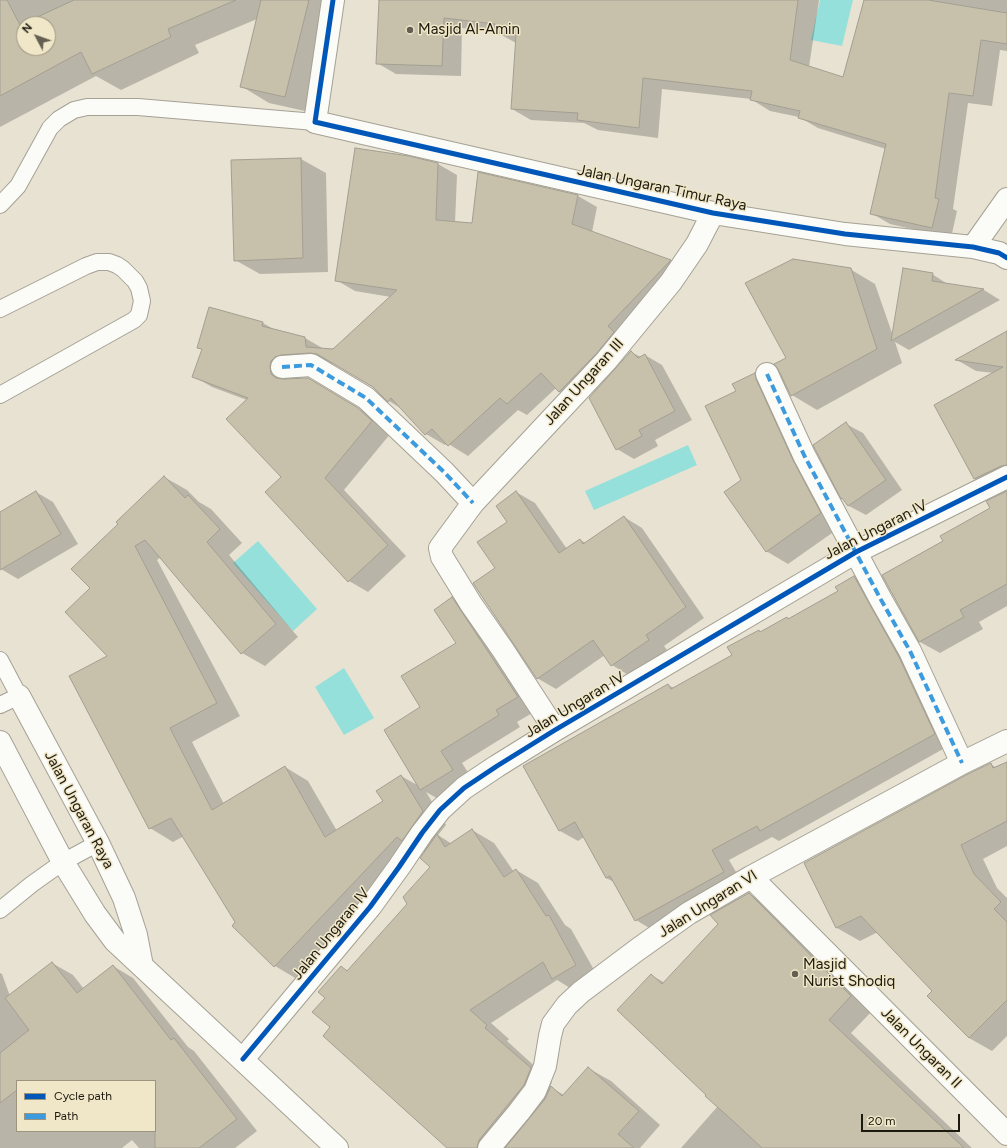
<!DOCTYPE html>
<html>
<head>
<meta charset="utf-8">
<style>
  body { margin:0 }
  #map { position:relative; width:1007px; height:1148px; overflow:hidden; background:#e7e2d1; font-family:Figtree,sans-serif }
  canvas { display:block }
  .legend { position:absolute; left:16px; top:1080px; width:140px; height:52px; box-sizing:border-box; background:#f0e6c8; border:1px solid #9b947e; margin:0; padding:5px 7px; list-style:none; font-size:12px; color:#1c190e }
  .legend li { display:flex; align-items:center; gap:8px; height:20px }
  .legend b { width:20px; border:1px solid #9b947e }
  .north { position:absolute; left:16px; top:16px; width:40px; height:40px; box-sizing:border-box; background:#f0e6c8; border:1px solid #9b947e; border-radius:50%; rotate:311deg; font-size:11px; font-weight:700; line-height:16px; text-align:center; color:#1c190e }
  .north::after { content:''; display:block; margin:auto; width:14px; height:18px; background:#635f52; clip-path:polygon(50% 0,100% 100%,50% 72%,0 100%) }
  .scale { position:absolute; left:861px; top:1114px; width:99px; height:18px; box-sizing:border-box; border:2px solid #1c190e; border-top:0; padding-left:5px; font-size:12px; line-height:14px; white-space:nowrap; color:#1c190e; -webkit-text-stroke:3px #f0e6c8; paint-order:stroke }
</style>
</head>
<body>
<div id="map">
<canvas width="1007" height="1148"></canvas>
<ul class="legend">
<li><b style="height:5px;background:#0057b8"></b>Cycle path</li>
<li><b style="height:5px;background:#3c9bde"></b>Path</li>
</ul>
<div class="north">N</div>
<div class="scale">20 m</div>
</div>
<script>
const context = document.querySelector('canvas').getContext('2d');
context.lineJoin = 'round';
function paint(path, color) { context.fillStyle = color; context.fill(path, 'evenodd'); }
const poly = rows => new Path2D(rows.map(r => 'M' + r).join(''));
function strokePath(path, color, width, dash) { context.strokeStyle = color; context.lineWidth = width; context.lineCap = dash ? 'butt' : 'round'; context.setLineDash(dash || []); context.stroke(path); }
function label(font, color, halo, rows, align = 'center') {
  context.font = font + ' Figtree,sans-serif'; context.lineWidth = 3; context.setLineDash([]); context.textBaseline = 'middle'; context.strokeStyle = halo; context.fillStyle = color; for (const [text, x, y, turn = 0] of rows) {
    context.save(); context.translate(x, y); context.rotate((+turn || 0) * Math.PI / 180); context.textAlign = isNaN(turn) ? turn : align; if (halo) context.strokeText(text, 0, 0); context.fillText(text, 0, 0); context.restore();
  }
}
const water = poly([
  [820,0,853,0,842,46,811,40],
  [688,445,697,465,594,510,585,491],
  [258,541,317,609,293,631,233,563],
  [344,668,374,718,344,735,315,687]
]);
const shadow = poly([
  [0,0,341,0,314,113,269,103,241,86,257,19,195,45,199,53,121,90,96,76,0,127],
  [24,24,48,24,48,48,24,48],
  [380,0,819,0,809,67,844,78,865,0,1007,0,1007,51,1000,50,992,106,968,103,953,209,957,211,951,238,890,224,871,213,886,149,818,128,799,117,770,111,751,99,662,89,658,138,598,130,584,123,531,120,512,109,516,43,496,32,462,28,461,76,396,74,377,63],
  [301,159,326,173,328,272,260,274,235,260],
  [438,164,457,175,455,223,472,224,478,173,578,196,597,207,592,232,671,261,689,271,578,403,559,392,556,388,527,415,518,410,468,456,447,443,445,445,426,434,402,409,389,401,373,387,336,365,330,363,301,365,290,372,288,379,327,390,378,420,391,433,344,490,406,556,368,592,349,581,283,477,247,400,212,387,193,376,203,350,199,347,263,323,275,330,305,338,324,349,333,350,391,297,355,291,336,280],
  [850,269,875,284,893,336,932,274,949,285,984,290,1000,300,909,350,895,342,902,363,817,410,792,395,788,359],
  [1007,332,1007,484,995,490,975,479,935,406,994,373,976,371,957,360],
  [631,352,641,357,645,355,662,365,692,420,655,440,658,446,634,459,617,449],
  [755,375,776,387,842,526,788,564,766,551,742,481,737,392],
  [846,424,863,433,902,490,866,515,849,506,844,499],
  [164,477,187,490,199,502,211,509,242,543,229,555,298,637,265,666,242,653,161,557,157,560,240,716,192,742,224,804,285,767,308,781,337,831,384,802,401,776,419,786,421,708,457,643,452,599,474,611,539,709,517,722,520,727,462,763,474,782,442,801,426,792,446,825,438,835,452,844,472,830,494,843,514,872,516,870,538,883,565,925,571,929,598,977,575,991,557,980,491,1023,509,1039,507,1041,552,1082,550,1087,564,1095,588,1068,611,1081,660,1125,640,1148,448,1148,332,1027,326,998,341,967,348,971,408,905,431,867,425,853,420,850,297,979,275,966,237,922,184,836,173,842,150,828,91,588,120,524],
  [36,492,53,502,78,544,18,579,1,569,0,567,0,513],
  [516,492,535,503,567,549,580,540,586,543,624,517,642,528,704,618,664,646,667,650,630,676,612,665,605,655,556,689,537,678,496,568],
  [1007,492,1007,606,979,622,983,629,940,653,920,642,883,575,944,541,991,509],
  [854,577,872,587,952,744,779,841,772,837,729,860,742,882,654,931,636,920,616,883,606,878,584,837,578,841,560,831,668,685,674,688,733,655,759,631,762,632,787,618,789,619,839,591],
  [1007,763,1007,846,983,859,997,888,1007,898,1007,1036,992,1051,969,1038,928,996,934,991,878,932,860,941,837,928,805,863,990,764,997,768],
  [749,894,771,907,873,1010,851,1033,972,1148,681,1148,718,1106,651,975,665,983],
  [52,963,73,975,84,989,113,966,133,978,188,1047,194,1051,257,1131,235,1148,139,1148,132,1140,122,1148,0,1148,0,973,2,974,10,996],
  [17,1081,155,1081,155,1131,17,1131]
]);
const building = poly([
  [0,0,7,0,20,25,74,0,236,0,168,29,171,37,92,74,81,52,0,96,0,0],
  [24,24,48,24,48,48,24,48,24,24],
  [261,0,309,0,285,97,240,87,261,0],
  [379,0,798,0,790,60,843,77,864,0,928,0,1007,13,1007,44,981,40,973,96,949,93,935,198,939,199,932,228,870,214,886,144,798,118,800,111,750,100,752,91,643,78,639,128,577,120,578,113,511,109,516,35,494,32,495,24,444,18,442,66,376,64,379,0],
  [355,148,409,156,438,163,436,220,472,223,478,172,578,195,572,224,671,260,608,326,614,332,597,353,559,392,541,373,507,404,500,398,448,446,432,429,425,435,391,398,388,402,373,387,317,354,310,353,281,355,275,357,271,361,270,367,271,374,276,378,283,379,308,378,358,408,372,421,325,478,388,545,348,582,265,492,281,477,226,419,248,398,192,377,202,349,197,348,209,307,263,322,262,326,305,337,306,347,333,349,397,290,335,281,355,148],
  [301,158,303,258,234,261,231,160,301,158],
  [793,259,851,268,877,349,791,396,778,369,774,364,786,358,745,283,793,259],
  [903,268,933,273,932,281,984,289,891,341,903,268],
  [1007,331,1007,465,1001,466,974,479,934,405,1003,367,955,360,1007,331],
  [631,351,638,358,645,354,675,411,639,430,642,436,616,450,589,398,631,351],
  [755,373,756,379,793,460,821,513,766,552,724,492,741,480,705,406,736,391,732,384,755,373],
  [846,422,886,480,848,506,842,498,841,499,813,445,846,422],
  [164,476,185,498,188,495,220,529,207,542,276,624,241,654,145,540,135,546,217,703,170,728,212,810,285,766,325,837,383,801,376,791,401,775,423,811,402,841,397,837,274,967,232,926,235,922,171,818,149,829,69,676,107,656,65,612,90,588,71,569,118,524,116,522,164,476],
  [36,491,61,534,0,570,0,512,36,491],
  [516,491,559,553,580,539,583,544,624,516,686,607,646,635,649,640,611,666,593,640,537,679,473,583,495,568,477,542,507,522,496,506,516,491],
  [1007,491,1007,584,960,610,964,617,919,642,882,575,943,541,940,536,990,508,986,501,1007,491],
  [854,576,899,657,935,734,760,831,757,826,712,850,724,872,635,921,610,876,606,878,575,822,559,831,523,766,668,684,671,689,732,655,727,647,759,630,760,632,787,617,788,619,838,591,835,587,854,576],
  [452,597,518,697,496,710,499,715,441,751,453,770,420,790,384,730,420,707,401,676,456,643,434,610,452,597],
  [1007,762,1007,821,961,845,974,874,1001,902,994,909,1007,922,1007,1000,969,1038,927,996,932,991,861,916,836,928,804,863,968,774,991,763,993,768,1007,762],
  [472,829,504,877,516,869,546,916,549,915,576,965,552,979,543,962,470,1010,487,1025,485,1028,531,1068,524,1085,479,1140,477,1148,447,1148,323,1036,330,1027,312,1012,325,998,318,992,341,966,347,971,407,904,403,897,430,867,420,858,437,834,445,847,472,829],
  [749,893,851,996,829,1020,964,1148,762,1148,733,1121,705,1096,706,1095,617,1010,651,974,662,984,718,924,710,915,749,893],
  [52,962,77,993,113,965,171,1040,174,1038,237,1119,199,1148,155,1148,155,1081,17,1081,17,1090,0,1103,0,1053,29,1030,5,998,52,962],
  [588,1067,639,1111,618,1134,634,1148,505,1148,545,1099,551,1086,562,1096,588,1067]
]);
const lane = poly([
  [0,205,18,186,50,128,59,119,74,110,87,107,138,107,315,122],
  [0,309,86,266,97,262,109,262,117,265,123,269,135,281,139,288,142,301,139,315,134,320,0,395],
  [0,660,19,696,0,705],
  [0,910,32,884,63,862,98,843]
]);
const street = poly([
  [333,0,315,122,713,213,845,234,973,247,999,253,1007,258],
  [973,247,1007,199],
  [282,367,311,365,366,398,444,472,473,503],
  [767,374,804,455,880,598,910,651,962,763],
  [19,696,98,843,124,898,136,935,142,966],
  [555,730,503,650,471,604,442,557,440,548,473,503,606,361,671,282,697,244,713,213],
  [0,742,63,862,95,914,115,941,337,1148],
  [751,877,1007,1134],
  [243,1059,370,907,399,867,422,833,440,810,464,788,497,766,555,730,856,552,1007,477],
  [489,1148,519,1112,535,1091,545,1066,550,1036,553,1024,567,1005,581,992,637,950,689,913,751,877,962,763,1007,741]
]);
const quiet = poly([
  [282,367,311,365,366,398,444,472,473,503],
  [767,374,804,455,880,598,910,651,962,763]
]);
const cycleway = poly([
  [333,0,315,122,713,213,845,234,973,247,999,253,1007,258],
  [243,1059,370,907,399,867,422,833,440,810,464,788,497,766,555,730,856,552,1007,477]
]);
const markers = [
  [410,30,4,"#635f52"],
  [795,974,4,"#635f52"]
];
const poiNames = [
  ["Masjid Al-Amin",418,30],
  ["Masjid",803,965],
  ["Nurist Shodiq",803,982]
];
const streetNames = [
  ["Jalan Ungaran Timur Raya",662,188,12],
  ["Jalan Ungaran III",584,382,-48],
  ["Jalan Ungaran IV",876,530,-27],
  ["Jalan Ungaran IV",575,705,-31],
  ["Jalan Ungaran Raya",79,810,62],
  ["Jalan Ungaran VI",708,904,-32],
  ["Jalan Ungaran IV",331,934,-51],
  ["Jalan Ungaran II",921,1048,45]
];
paint(water, '#96e0db');
paint(shadow, '#0003');
paint(building, '#c7c0aa');
strokePath(building, '#a29e92', 1);
strokePath(lane, '#a5a194', 18);
strokePath(street, '#a5a194', 24);
strokePath(lane, '#fbfbf8', 16);
strokePath(street, '#fbfbf8', 22);
strokePath(quiet, '#3c9bde', 4, [8, 4]);
strokePath(cycleway, '#0057b8', 5);
for (const [x, y, r, color] of markers) { const dot = new Path2D(); dot.arc(x, y, r, 0, 2 * Math.PI); context.fillStyle = color; context.fill(dot); strokePath(dot, '#f0e6c8', 1.5); }
label('15px', '#1c190e', '#f0e6c8', poiNames, 'left');
label('15px', '#1c190e', '#f0e6c8', streetNames);
</script>
</body>
</html>
